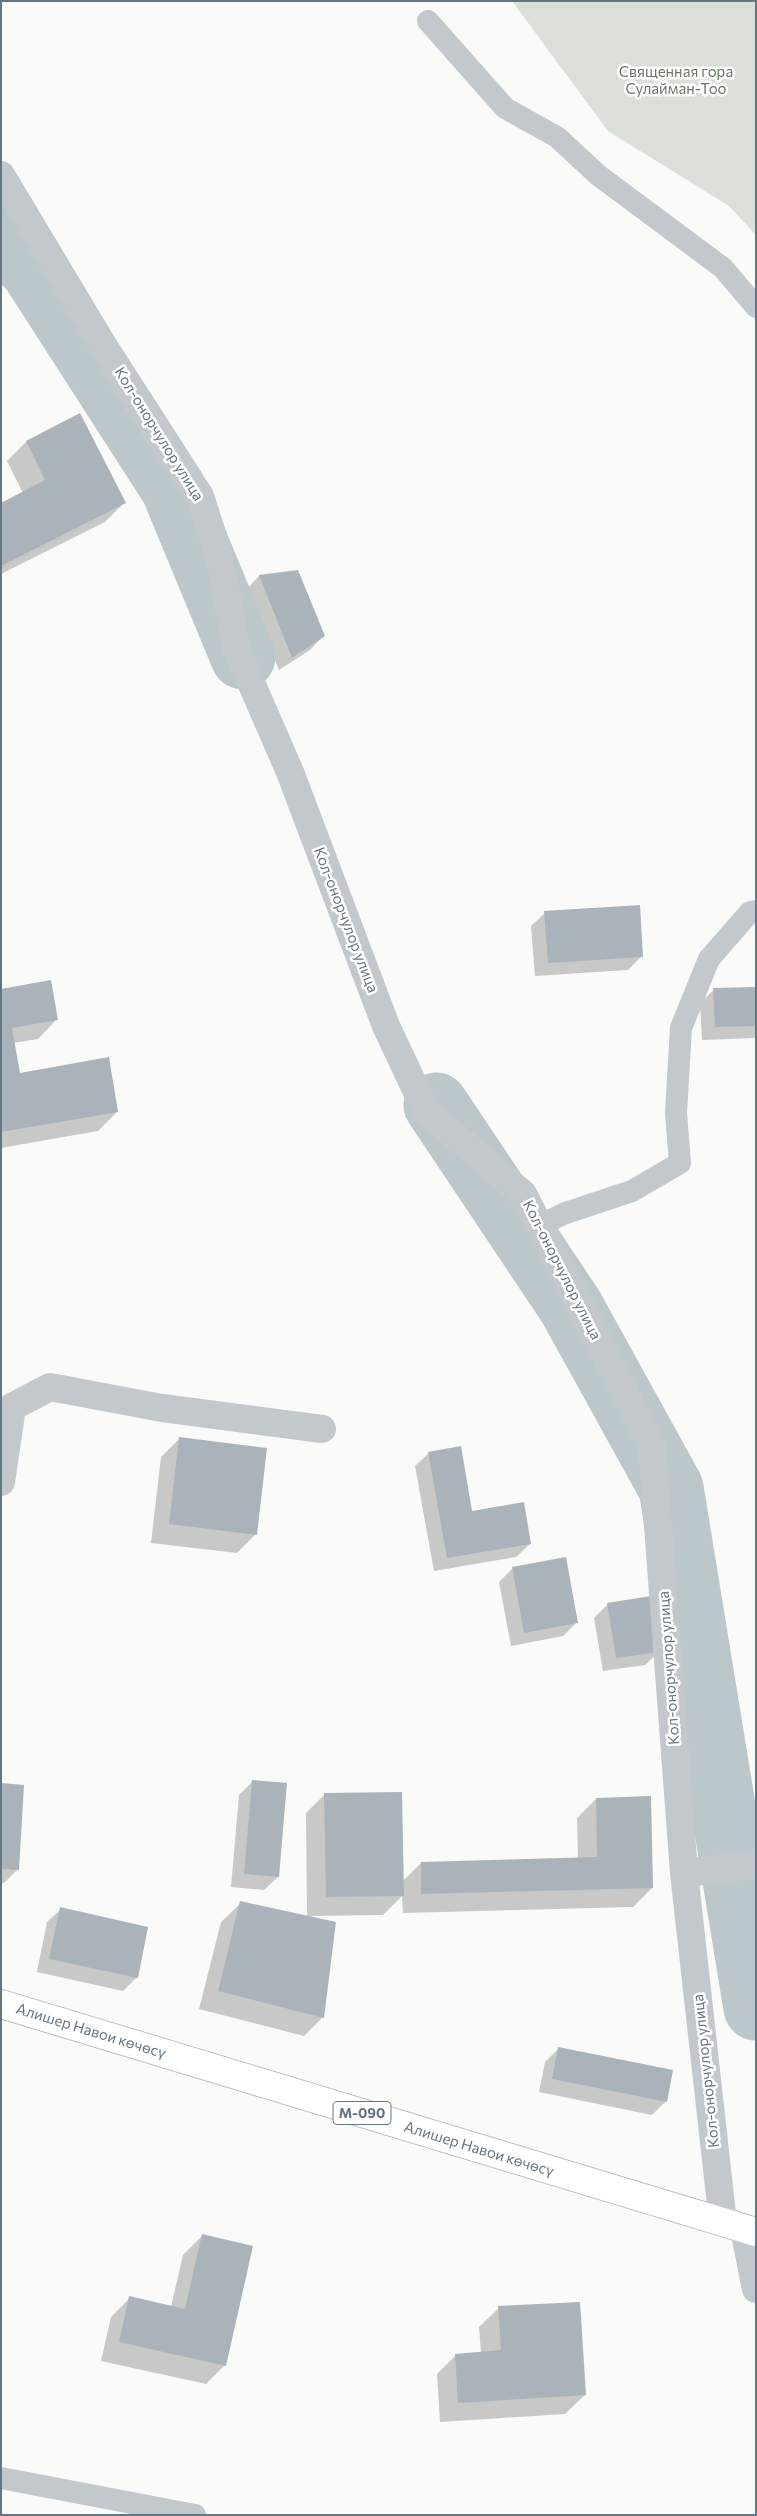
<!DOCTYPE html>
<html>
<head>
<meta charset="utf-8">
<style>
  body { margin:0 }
  #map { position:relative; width:757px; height:2516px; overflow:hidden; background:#fafaf8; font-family:Commissioner,sans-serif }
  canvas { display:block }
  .frame { position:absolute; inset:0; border:2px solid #657683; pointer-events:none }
</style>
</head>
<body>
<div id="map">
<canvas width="757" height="2516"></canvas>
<div class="frame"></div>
</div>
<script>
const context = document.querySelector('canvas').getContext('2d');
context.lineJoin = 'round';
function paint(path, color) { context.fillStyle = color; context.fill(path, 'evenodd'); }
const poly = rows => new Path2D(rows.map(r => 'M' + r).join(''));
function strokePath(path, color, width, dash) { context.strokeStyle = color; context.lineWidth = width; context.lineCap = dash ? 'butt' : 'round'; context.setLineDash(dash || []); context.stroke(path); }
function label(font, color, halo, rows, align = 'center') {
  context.font = font + ' Commissioner,sans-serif'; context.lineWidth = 5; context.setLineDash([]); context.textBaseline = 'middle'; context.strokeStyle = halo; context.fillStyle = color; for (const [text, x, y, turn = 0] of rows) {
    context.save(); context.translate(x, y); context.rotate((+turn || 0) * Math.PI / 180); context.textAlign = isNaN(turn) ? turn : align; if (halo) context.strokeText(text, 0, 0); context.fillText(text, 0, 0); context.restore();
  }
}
const green = poly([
  [512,1,756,1,756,235,729,206,608,131]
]);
const shadow = poly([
  [79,415,124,503,105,522,1,574,1,504,23,493,7,461,26,442],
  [297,572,323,636,310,650,279,670,246,590,259,576],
  [545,913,642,956,628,970,535,976,531,926],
  [756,989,756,1038,702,1040,700,1003,714,990],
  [1,990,57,1019,38,1039,13,1043,19,1074,117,1112,98,1131,1,1148],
  [180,1438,256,1534,237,1553,151,1543,161,1457],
  [429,1453,471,1513,530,1544,516,1557,434,1571,415,1466],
  [512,1569,577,1622,563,1636,511,1646,499,1582],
  [608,1604,659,1652,645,1665,603,1671,594,1618],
  [252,1782,278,1877,264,1890,231,1887,239,1795],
  [1,1785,17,1870,4,1883,1,1883],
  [325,1794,402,1882,421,1863,578,1859,577,1818,596,1799,652,1888,633,1907,403,1913,402,1896,383,1915,308,1916,323,2017,304,2036,199,2009,221,1922,241,1903,307,1917,306,1813],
  [61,1909,137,1977,123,1991,37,1972,47,1922],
  [558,2049,666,2101,652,2115,539,2092,545,2062],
  [202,2236,225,2365,206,2384,101,2361,111,2317,130,2298,171,2307,183,2255],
  [499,2308,585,2395,565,2414,440,2422,437,2374,456,2355,481,2353,479,2327]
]);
const river = poly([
  [1,236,32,269,173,488,243,657],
  [436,1105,571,1307,671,1488,756,2008]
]);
const building = poly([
  [80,413,126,503,1,566,1,503,45,480,26,441],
  [298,570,325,636,292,658,259,575],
  [640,905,643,957,548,963,544,911],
  [51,980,58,1020,12,1028,20,1073,109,1057,118,1112,1,1132,1,989],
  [756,987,756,1026,715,1027,713,988],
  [179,1437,267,1448,257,1535,169,1524],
  [461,1446,472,1511,524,1502,531,1544,447,1558,428,1452],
  [566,1557,578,1623,524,1633,512,1567],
  [651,1596,660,1652,616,1658,607,1603],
  [252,1780,287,1783,279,1877,244,1874],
  [1,1783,24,1785,19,1870,1,1869],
  [402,1792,404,1896,326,1897,324,1793],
  [651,1796,653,1888,421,1894,421,1862,597,1857,596,1798],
  [240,1901,336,1922,324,2018,218,1991],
  [60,1907,148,1927,138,1978,49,1959],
  [558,2047,673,2070,667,2102,552,2079],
  [202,2234,253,2246,226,2366,119,2342,129,2296,185,2309],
  [580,2302,586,2395,458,2403,455,2354,501,2350,498,2306]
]);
const lane = poly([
  [428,21,505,108,557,137,598,175,723,268,756,307],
  [540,1226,563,1214,632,1191,680,1163,676,1113,681,1028,709,959,750,912,756,911],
  [1,2478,195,2515]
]);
const street = poly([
  [1,175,137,402,200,496,220,558,236,648,290,772,386,1026,426,1111,523,1194,652,1446,684,1873,723,2223],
  [1,1482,12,1407,50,1387,162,1408,322,1429],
  [684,1873,756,1865],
  [744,2229,756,2289]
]);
const primary = poly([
  [1,2004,756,2232]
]);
const shields = [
  [362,2113,58]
];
const shieldNames = [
  ["М-090",362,2113]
];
const parkNames = [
  ["Священная гора",676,72],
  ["Сулайман-Тоо",676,89]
];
const streetNames = [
  ["Кол-онорчулор улица",159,434,58],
  ["Кол-онорчулор улица",346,920,69],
  ["Кол-онорчулор улица",562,1270,63],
  ["Кол-онорчулор улица",669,1668,-94],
  ["Алишер Навои көчөсү",91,2031,17],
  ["Кол-онорчулор улица",706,2071,-96],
  ["Алишер Навои көчөсү",479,2149,17]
];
paint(green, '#dadfd7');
paint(shadow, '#0003');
strokePath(river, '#bbc7cb', 65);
paint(building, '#aab3b9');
strokePath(primary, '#b5babe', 30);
strokePath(lane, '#c3c8cc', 22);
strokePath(street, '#c3c8cc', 28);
strokePath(primary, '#fff', 28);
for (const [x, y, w] of shields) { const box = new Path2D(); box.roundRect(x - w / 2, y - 11.5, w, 23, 4); context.fillStyle = '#fff'; context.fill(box); strokePath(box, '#657683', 1); }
label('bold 14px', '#657683', null, shieldNames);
label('15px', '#687a64', '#fff', parkNames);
label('15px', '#657683', '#fff', streetNames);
</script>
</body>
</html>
